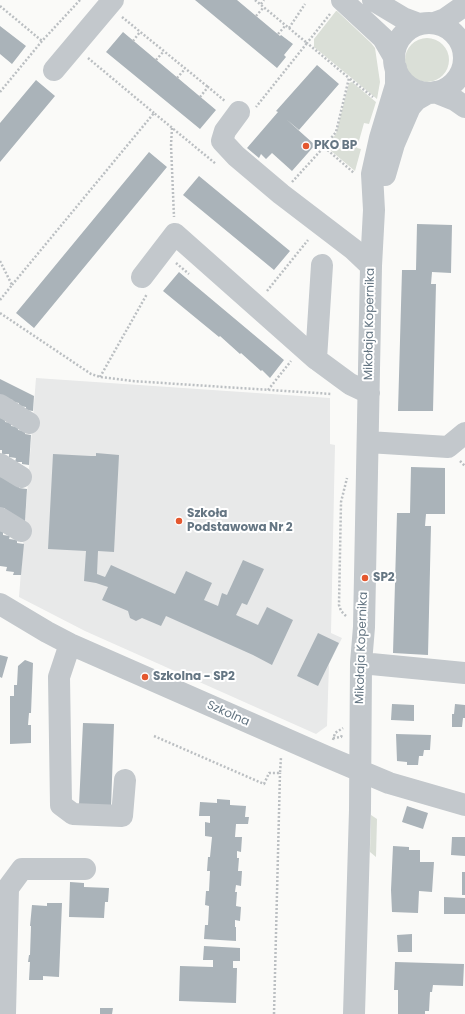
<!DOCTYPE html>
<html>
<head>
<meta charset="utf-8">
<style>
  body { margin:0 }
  canvas { display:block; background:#fafaf8 }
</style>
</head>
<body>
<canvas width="465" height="1014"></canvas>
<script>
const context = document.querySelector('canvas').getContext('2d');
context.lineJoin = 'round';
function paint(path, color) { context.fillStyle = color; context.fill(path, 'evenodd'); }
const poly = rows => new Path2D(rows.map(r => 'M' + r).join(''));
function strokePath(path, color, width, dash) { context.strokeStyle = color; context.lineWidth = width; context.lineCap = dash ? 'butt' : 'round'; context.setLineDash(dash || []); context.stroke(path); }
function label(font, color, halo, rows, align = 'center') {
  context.font = font + ' Poppins,sans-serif'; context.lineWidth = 4; context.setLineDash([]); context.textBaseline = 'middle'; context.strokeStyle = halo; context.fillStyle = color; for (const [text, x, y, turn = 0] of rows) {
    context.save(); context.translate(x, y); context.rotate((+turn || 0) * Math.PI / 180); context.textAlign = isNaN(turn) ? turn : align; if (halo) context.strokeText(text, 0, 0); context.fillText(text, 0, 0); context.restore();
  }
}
const built = poly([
  [36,378,330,398,330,444,335,445,331,633,342,638,329,664,327,726,316,734,85,631,19,597]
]);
const green = poly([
  [336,11,337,11,371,43,375,48,380,82,377,99,314,47,314,39],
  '405 60a22 22 0 1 1 44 0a22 22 0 1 1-44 0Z',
  [352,82,376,102,369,124,364,123,357,148,361,149,355,171,330,150,336,142,332,139,336,134,349,83],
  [371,815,377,819,376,857,370,852]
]);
const building = poly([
  [195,0,237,0,280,36,281,35,293,44,284,55,286,57,277,68],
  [0,26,26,46,12,64,0,54],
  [123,32,216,110,200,129,106,52],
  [317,65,339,84,299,130,286,119,315,145,292,171,272,153,266,159,261,154,259,158,247,148,278,112,276,111],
  [36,80,55,96,0,162,0,123],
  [149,152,167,167,34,328,16,313],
  [199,176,290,251,274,270,183,195],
  [417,224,452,225,451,273,432,272,431,284,436,284,433,411,398,411,402,270,416,270],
  [179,272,284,360,270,378,262,370,261,371,241,353,240,354,220,336,219,337,163,291],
  [0,379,34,396,33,411,26,410,26,407,19,406,19,403,13,402,13,400,6,399,0,396],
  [0,418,5,419,5,422,12,423,11,426,18,427,18,430,25,431,25,434,31,435,29,465,22,464,22,462,15,462,16,458,9,457,9,454,2,454,2,450,0,450],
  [96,453,119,455,114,552,98,551,97,574,105,577,111,565,175,594,186,571,212,583,204,600,218,606,222,593,227,595,243,560,264,569,247,605,242,603,236,615,258,625,267,607,293,620,272,665,253,655,166,616,161,626,142,618,136,621,130,618,128,611,102,600,108,587,96,583,84,581,86,551,48,549,53,454,91,456,96,456],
  [411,467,445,468,445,514,426,514,425,526,431,526,428,655,393,653,397,513,410,513],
  [0,477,7,478,19,485,19,488,27,489,25,521,17,520,5,512,5,508,0,508],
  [0,531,3,532,3,535,10,536,9,539,17,540,17,543,24,544,21,575,13,575,14,572,6,571,7,567,0,566],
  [318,633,339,643,318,686,297,676],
  [0,655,8,657,2,678,0,677],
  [25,660,33,663,31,713,29,713,28,725,31,725,31,743,10,744,10,696,14,696,14,685,17,685,18,666],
  [392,704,414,705,414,721,391,720],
  [455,704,465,705,465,718,463,718,462,727,452,727,452,714,454,714],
  [83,723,114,724,111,807,79,805],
  [396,734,431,735,430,750,424,750,423,756,419,756,418,765,407,765,407,762,397,761],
  [217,799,230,800,230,805,246,806,245,817,249,817,248,824,236,824,235,837,242,837,241,852,237,851,237,858,239,858,238,871,242,871,241,886,236,885,235,892,237,892,236,906,241,907,240,921,235,920,235,927,236,927,236,941,204,939,205,925,208,925,209,906,205,905,206,891,209,891,210,871,207,871,208,857,210,857,212,837,205,836,205,822,210,823,210,816,199,816,200,802,217,803],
  [407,806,428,813,423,829,402,822],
  [452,837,465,837,465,856,451,855],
  [393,846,409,847,409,850,420,850,420,862,434,862,432,892,419,891,418,913,392,912,391,890],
  [462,872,465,872,465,895,462,895],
  [70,882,84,883,84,887,109,888,108,902,105,902,104,918,69,917],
  [444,897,465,898,465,914,444,914],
  [47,903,62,903,59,977,43,976,43,980,29,980,30,962,28,962,29,955,30,955,31,926,30,926,32,905,47,906],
  [412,934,412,952,398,952,397,935],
  [204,946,240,948,240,961,233,961,233,968,237,968,236,1003,179,1001,180,966,213,967,213,960,203,960],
  [395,962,464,964,463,986,433,985,432,992,430,992,429,1011,425,1011,425,1014,398,1014,398,990,394,990],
  [100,1008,113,1008,112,1014,100,1014]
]);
const path = poly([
  [255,0,307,43,256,107],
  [261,4,264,0],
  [0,6,42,41],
  [330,14,307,43,349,78],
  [256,16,264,7],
  [122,17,208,87],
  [289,28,305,4],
  [278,34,286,25],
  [133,41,140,32],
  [88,58,154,113],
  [156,60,164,51],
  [177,78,185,69],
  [0,92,42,41,80,0],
  [200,97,208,87,225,101],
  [172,128,171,145,174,217],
  [324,147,336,132,349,78,373,97],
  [292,182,324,147,354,173],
  [0,261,12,285,0,300],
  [176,263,189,274],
  [12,285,154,113,216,164],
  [267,291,308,240],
  [0,313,91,374,100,377,132,381,332,394],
  [100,377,147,294],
  [268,390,291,361],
  [460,461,465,466],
  [346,616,341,611,339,605,341,502,347,478],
  [154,736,264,784,269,773,280,773,281,757],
  [333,738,341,737,342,735],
  [333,740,335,733,343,728],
  [274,1014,280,773]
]);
const minor = poly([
  [342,0,383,38,394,57],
  [373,0,403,18,419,24],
  [434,23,445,19,465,5],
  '394 58a35 35 0 1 1 70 0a35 35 0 1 1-70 0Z',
  [54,70,113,0],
  [435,92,455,100,465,107],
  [239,112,225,131,222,141,236,156,281,194,353,249,371,266],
  [385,175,394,144,410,107,416,100,428,93],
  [142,277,175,234,316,359,350,384,369,393],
  [316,359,322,265],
  [0,405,29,423],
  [368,442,448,447,465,433],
  [0,464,21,477],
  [0,518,21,531],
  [0,604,47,632,70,644,325,756,389,783,465,805],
  [70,644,59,677,61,805,73,814,122,816,125,780],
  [361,663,465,673],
  [5,1014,8,888,22,869,85,869],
  [354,1014,360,810,361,663,364,627,371,266,374,210,372,174,380,138,396,85,396,68]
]);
const markers = [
  [306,146,4,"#e4572e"],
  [179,521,4,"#e4572e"],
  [365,578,4,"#e4572e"],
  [145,677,4,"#e4572e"]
];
const poiNames = [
  ["PKO BP",314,146],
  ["Szkoła",187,514],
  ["Podstawowa Nr 2",187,528],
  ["SP2",373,578],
  ["Szkolna - SP2",153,677]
];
const streetNames = [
  ["Mikołaja Kopernika",370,324,-89],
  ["Mikołaja Kopernika",362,648,-88],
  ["Szkolna",228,714,24]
];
paint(built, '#e8e9e9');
paint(green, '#dadfd7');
paint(building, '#aab3b9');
strokePath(path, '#bbbfc2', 2.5, [2, 2]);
strokePath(minor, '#c3c8cc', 22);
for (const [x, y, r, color] of markers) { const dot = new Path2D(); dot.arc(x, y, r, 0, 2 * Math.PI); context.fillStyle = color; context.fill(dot); strokePath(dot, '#fff', 1.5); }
label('bold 12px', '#657683', '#fff', poiNames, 'left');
label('12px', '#657683', '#fff', streetNames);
</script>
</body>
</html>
